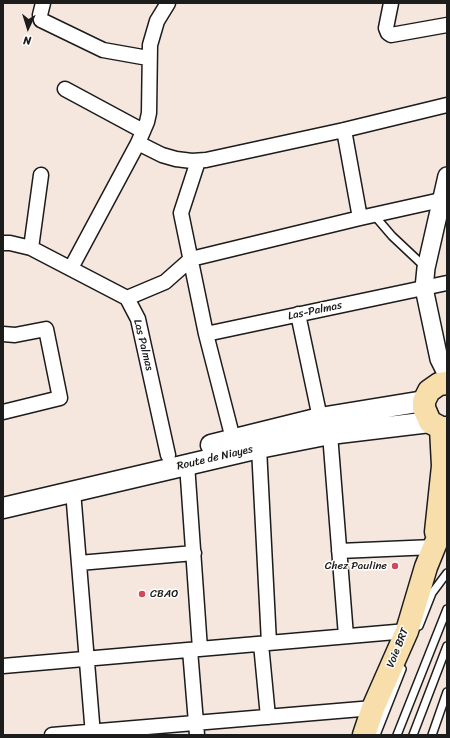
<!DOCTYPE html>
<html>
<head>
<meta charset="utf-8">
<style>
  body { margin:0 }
  #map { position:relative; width:450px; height:738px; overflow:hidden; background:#f5e7dd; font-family:Sriracha,sans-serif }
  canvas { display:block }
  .frame { position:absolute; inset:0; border:4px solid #1c1c1c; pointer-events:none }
  .north { position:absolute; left:8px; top:8px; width:40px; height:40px; -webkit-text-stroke:3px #fff; paint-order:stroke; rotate:184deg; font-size:11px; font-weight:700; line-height:16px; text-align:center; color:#1c1c1c }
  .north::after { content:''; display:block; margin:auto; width:14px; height:18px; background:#1c1c1c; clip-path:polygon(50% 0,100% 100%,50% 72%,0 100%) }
</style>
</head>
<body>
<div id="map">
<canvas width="450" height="738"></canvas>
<div class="frame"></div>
<div class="north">N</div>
</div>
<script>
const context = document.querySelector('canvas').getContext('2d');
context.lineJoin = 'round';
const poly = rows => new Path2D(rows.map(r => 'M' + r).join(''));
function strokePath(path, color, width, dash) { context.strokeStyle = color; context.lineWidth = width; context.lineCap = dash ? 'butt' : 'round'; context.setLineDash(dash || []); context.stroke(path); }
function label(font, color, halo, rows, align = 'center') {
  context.font = font + ' Sriracha,sans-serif'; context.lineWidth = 3; context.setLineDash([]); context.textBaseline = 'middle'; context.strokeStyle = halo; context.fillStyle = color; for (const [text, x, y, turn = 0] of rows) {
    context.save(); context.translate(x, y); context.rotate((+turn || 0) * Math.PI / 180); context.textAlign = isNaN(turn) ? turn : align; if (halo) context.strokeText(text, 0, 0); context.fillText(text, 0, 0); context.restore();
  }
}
const service = poly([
  [374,215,392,236,426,268],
  [419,626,432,593,447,573],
  [376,735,402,669],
  [397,735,447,609],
  [413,735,447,646],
  [432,735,447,692]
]);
const minor = poly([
  [43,3,40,15,41,20,103,50,148,58],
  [391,3,386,28,388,33,391,35,447,25],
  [65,89,143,131],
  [344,130,360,218],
  [138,143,162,155,176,159,192,161,206,160,344,130,447,105],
  [198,161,181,213,206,334,233,439],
  [3,243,10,243,31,248,127,298,138,319,168,455],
  [31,248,41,175],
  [71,268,138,143,147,122,149,113,150,45,157,21,168,3],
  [127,298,165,282,191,259,360,218,441,200],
  [298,314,320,418],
  [3,334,15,335,46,329,60,398,3,412],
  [206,334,447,283],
  [330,434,346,636],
  [259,448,269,643],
  [187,464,200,649],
  [73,491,93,735],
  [339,551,434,547],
  [79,563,194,553],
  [261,644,268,717],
  [190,650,197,735],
  [3,666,407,631],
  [52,735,373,708]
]);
const tertiary = poly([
  [447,176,426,268,424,288,439,359,447,375]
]);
const secondary = poly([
  [211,445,320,418,424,401],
  [3,508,259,448,330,434,430,422]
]);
const primary = poly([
  [447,383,439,384,429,391,424,401,424,408,430,422,441,428,447,428],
  [436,532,443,466,441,428],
  [364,735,373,708,407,631,426,567,447,515]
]);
const markers = [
  [395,566,4,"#d1495b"],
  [142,594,4,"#d1495b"]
];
const streetNames = [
  ["Las-Palmas",315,311,-12],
  ["Las Palmas",143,345,76],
  ["Route de Niayes",215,458,-13],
  ["Voie BRT",398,648,-68]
];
const poiNames = [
  ["Chez Pauline",387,566],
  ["CBAO",150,594,"left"]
];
strokePath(service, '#1c1c1c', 10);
strokePath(minor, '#1c1c1c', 17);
strokePath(tertiary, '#1c1c1c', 20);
strokePath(secondary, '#1c1c1c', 23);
strokePath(primary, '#1c1c1c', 25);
strokePath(service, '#fff', 7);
strokePath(minor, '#fff', 14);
strokePath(tertiary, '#fff', 17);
strokePath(secondary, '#fff', 20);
strokePath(primary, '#f8deab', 22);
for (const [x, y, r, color] of markers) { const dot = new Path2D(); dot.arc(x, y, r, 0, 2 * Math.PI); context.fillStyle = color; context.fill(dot); strokePath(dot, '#fff', 1.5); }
label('11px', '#1c1c1c', '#fff', streetNames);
label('11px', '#1c1c1c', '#fff', poiNames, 'right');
</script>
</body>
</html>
